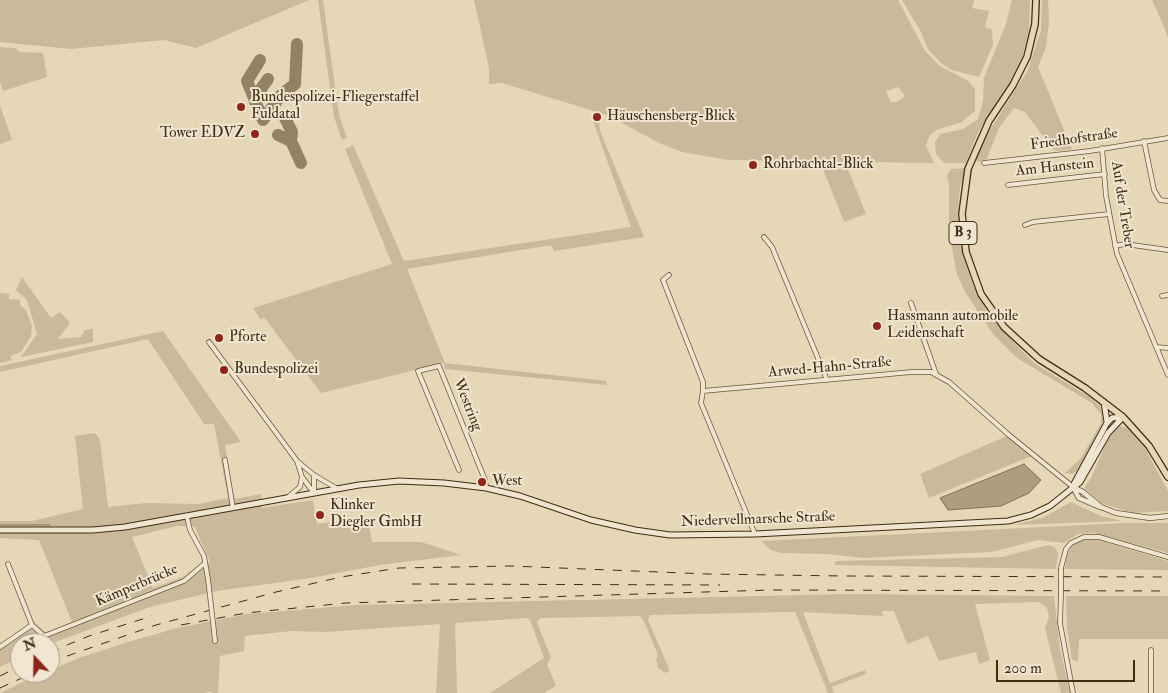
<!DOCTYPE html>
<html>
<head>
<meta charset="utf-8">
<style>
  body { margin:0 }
  #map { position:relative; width:1168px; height:693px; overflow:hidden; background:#e6d7b7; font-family:"IM FELL Double Pica",serif }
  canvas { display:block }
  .north { position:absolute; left:10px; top:633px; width:50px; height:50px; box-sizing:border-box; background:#efe5d0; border:1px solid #a99b84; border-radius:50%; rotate:339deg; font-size:14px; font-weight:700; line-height:20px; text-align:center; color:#402d12 }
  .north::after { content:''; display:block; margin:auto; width:18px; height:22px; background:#8f2418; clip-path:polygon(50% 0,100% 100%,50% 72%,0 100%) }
  .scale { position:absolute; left:996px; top:660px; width:139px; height:22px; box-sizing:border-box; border:2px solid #402d12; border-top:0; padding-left:6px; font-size:15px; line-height:18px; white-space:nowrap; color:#402d12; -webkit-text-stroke:4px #efe5d0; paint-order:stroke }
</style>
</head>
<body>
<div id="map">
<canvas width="1168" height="693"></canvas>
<div class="north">N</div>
<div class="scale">200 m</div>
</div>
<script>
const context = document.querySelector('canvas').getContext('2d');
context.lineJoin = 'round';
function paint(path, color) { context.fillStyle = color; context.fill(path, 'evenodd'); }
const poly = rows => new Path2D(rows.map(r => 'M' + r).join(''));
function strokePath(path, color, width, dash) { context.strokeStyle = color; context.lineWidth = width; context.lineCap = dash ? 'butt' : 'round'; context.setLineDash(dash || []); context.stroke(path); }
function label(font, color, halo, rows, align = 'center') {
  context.font = font + ' "IM FELL Double Pica",serif'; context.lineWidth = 4; context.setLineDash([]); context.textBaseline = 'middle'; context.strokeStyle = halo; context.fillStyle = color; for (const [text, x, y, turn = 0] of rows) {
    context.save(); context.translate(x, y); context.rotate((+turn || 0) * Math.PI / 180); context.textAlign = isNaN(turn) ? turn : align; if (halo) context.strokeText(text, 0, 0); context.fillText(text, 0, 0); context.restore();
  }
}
const green = poly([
  [0,0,309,0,196,48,164,40,71,49,0,42],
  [318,0,323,0,339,115,347,138,342,140,334,117],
  [474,0,898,0,925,51,940,66,968,81,975,89,975,111,962,122,936,130,929,136,926,146,934,163,728,160,682,152,659,143,607,115,502,83,489,84,489,68],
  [898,87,905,96,897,102,891,102,886,91],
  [902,0,974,0,972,8,989,11,985,27,992,30,993,45,979,77,952,70,941,63,927,48,921,32],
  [1012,0,1030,0,1029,31,1021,61,1005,92,978,132,966,163,944,163,936,154,935,142,940,134,963,129,978,119,983,101,984,78,1006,24],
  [1042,0,1048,0,1049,23,1046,47,1038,67,1072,149,1056,151,1052,148,1025,112,1014,108,999,128,986,161,978,162,976,160,981,146,989,131,1027,72,1041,30],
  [1152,0,1168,0,1168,37,1158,13],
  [0,47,15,48,19,52,43,53,47,77,3,91,0,82],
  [0,105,12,140,0,144],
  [593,121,599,121,600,131,644,237,554,251,551,245,407,269,445,363,606,381,607,385,445,369,444,363,321,393,264,317,261,320,253,308,392,264,345,149,353,145,404,261,631,227],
  [966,168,960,187,958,212,962,251,973,285,990,317,1034,363,1091,398,1104,410,1104,420,1079,470,1072,474,1065,473,1081,458,1101,423,1101,414,1092,403,1017,358,993,334,965,292,957,274,949,233,949,185,947,175,951,169],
  [823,169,848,169,866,214,844,222],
  [22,277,51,318,60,312,70,323,58,339,81,337,85,330,93,329,93,342,21,357,37,334,27,300,16,290],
  [0,293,9,294,9,299,20,300,20,305,26,310,32,326,31,336,21,352,10,356,12,360,0,363],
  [163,331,241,442,225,445,234,499,261,494,262,508,313,500,317,524,368,518,372,542,421,542,461,555,380,565,311,578,217,591,150,607,50,644,20,643,20,657,0,667,0,644,33,621,46,633,72,622,39,540,0,538,0,521,32,521,83,509,75,436,95,433,100,440,108,507,147,503,199,504,228,498,214,424,204,424,148,339,0,372,0,366],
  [177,526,195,527,210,562,199,565,183,577,153,588,132,537],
  [1119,426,1127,428,1146,450,1168,491,1168,511,1132,513,1101,503,1084,488,1091,478,1108,439],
  [1009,435,1034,455,929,498,920,474],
  [1071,502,1101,516,1122,521,1012,525,1042,518],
  [1125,523,1168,523,1168,553,1093,533,1078,534,1064,543,1038,540,991,552,864,558,827,554,781,553,771,550,761,541],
  [1083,540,1098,540,1168,561,1168,570,1065,569,1067,553,1074,544],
  [1048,545,1055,547,1058,553,1056,569,835,565,835,561,1002,557],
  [850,594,1054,596,1060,649,1070,693,1061,693,1045,628,1049,617,1047,608,1039,602,975,604,990,660,979,664,976,652,939,661,928,636,907,644,894,611,882,611,883,616,803,612,830,683,865,670,866,674,832,687,834,693,828,693,795,612,788,612,650,615,648,620,670,671,666,673,658,668,656,659,658,655,643,619,640,616,540,618,537,622,551,658,547,664,556,686,544,693,490,693,544,658,530,620,526,618,455,623,457,693,436,693,440,624,326,632,292,631,245,636,244,651,220,656,218,693,212,693,211,691,205,693,0,693,42,673,50,673,50,670,79,658,128,642,177,628,247,614,356,605],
  [1066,596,1168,596,1168,639,1079,639,1078,661,1072,660,1067,628]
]);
const water = poly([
  [1024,464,1041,480,1029,493,1001,506,948,510,940,498,1024,464]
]);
const stream = poly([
  [0,525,50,525]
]);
const taxiway = poly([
  [260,60,247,81,263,120],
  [255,102,256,96,268,79],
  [285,118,292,132,291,141,301,163],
  [263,120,281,95,295,84,297,44],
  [278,135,291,141]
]);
const minor = poly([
  [1144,141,1154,190,1160,200,1168,201],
  [1102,148,1106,196,1117,254,1168,375],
  [984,163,1090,151,1168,138],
  [1008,185,1105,174],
  [1025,225,1033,222,1109,214],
  [764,237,772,247,827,380],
  [1115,246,1125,244,1168,250],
  [669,275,663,280,703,382,703,391],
  [1162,296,1168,295],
  [911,303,936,374],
  [209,342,297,461,314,475,336,488],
  [1156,347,1168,348],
  [225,460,233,508],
  [459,470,418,371,439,366,485,480,486,488],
  [314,475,314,493],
  [302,477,314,493],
  [288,497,300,487,302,477,297,461],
  [187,517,190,530,204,556,208,579],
  [755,534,701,403,703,391,912,372,931,372,949,382,1009,435,1073,487],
  [8,564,32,625],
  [1061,568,1066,549,1071,543,1084,537,1099,537,1168,557],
  [1061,595,1060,623,1073,693],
  [214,631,215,641],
  [0,647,32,625,44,636,184,581,204,564],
  [1151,650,1151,693]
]);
const tertiary = poly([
  [1073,487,1083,492,1101,507,1116,513,1150,518,1168,516],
  [1073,487,1079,498,1100,507]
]);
const secondary = poly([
  [1104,402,1107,422],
  [1074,484,1107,423,1112,418,1122,417],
  [0,530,93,530,125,527,359,485,399,481,444,483,486,488,520,496,591,520,635,530,670,535,755,534,1008,521,1031,515,1050,506,1080,482,1108,433,1123,417]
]);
const primary = poly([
  [1036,0,1035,24,1027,57,1013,85,989,121,968,169,962,214,966,252,981,294,1004,327,1039,359,1085,388,1123,417,1149,446,1168,477]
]);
const rail = poly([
  [412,584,720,585],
  [181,625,246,613,346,603,771,590,1168,591],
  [50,652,89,636,152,616],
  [50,662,156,625,276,592,341,577,399,568,511,566,708,574,843,576,1168,577],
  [0,676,20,666],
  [0,688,33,673]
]);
const minorBridge = poly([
  [208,579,214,631],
  [1061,595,1061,568]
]);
const markers = [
  [241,107,5,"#8f2418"],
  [597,117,5,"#8f2418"],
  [255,134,5,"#8f2418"],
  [753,165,5,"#8f2418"],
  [877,326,5,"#8f2418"],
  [219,338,5,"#8f2418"],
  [224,370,5,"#8f2418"],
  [482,482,5,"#8f2418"],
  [320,515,5,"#8f2418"]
];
const shields = [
  [963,233,28]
];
const shieldNames = [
  ["B 3",963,233]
];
const poiNames = [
  ["Bundespolizei-Fliegerstaffel",251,98],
  ["Fuldatal",251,115],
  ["Häuschensberg-Blick",607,117],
  ["Tower EDVZ",245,134,"right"],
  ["Rohrbachtal-Blick",763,165],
  ["Hassmann automobile",887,317],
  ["Leidenschaft",887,334],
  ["Pforte",229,338],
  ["Bundespolizei",234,370],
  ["West",492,482],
  ["Klinker",330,506],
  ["Diegler GmbH",330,523]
];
const streetNames = [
  ["Friedhofstraße",1074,140,-8],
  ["Am Hanstein",1055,168,-6],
  ["Auf der Treber",1122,205,81],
  ["Arwed-Hahn-Straße",830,368,-5],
  ["Westring",467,405,68],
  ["Niedervellmarsche Straße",758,520,-2],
  ["Kämperbrücke",137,586,-23]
];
paint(green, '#caba9b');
paint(water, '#ae9d7f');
strokePath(water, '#827053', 1);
strokePath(stream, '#827053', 1);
strokePath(taxiway, '#938264', 12);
strokePath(minor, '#6a583b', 5.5);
strokePath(tertiary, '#6a583b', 6);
strokePath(secondary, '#402d12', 7);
strokePath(primary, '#402d12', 8);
strokePath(minor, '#efe5d0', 4);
strokePath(tertiary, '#efe5d0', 4.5);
strokePath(secondary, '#efe5d0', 5);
strokePath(primary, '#e6d7b7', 5.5);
strokePath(rail, '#402d12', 1, [9, 9]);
strokePath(minorBridge, '#6a583b', 5.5, []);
strokePath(minorBridge, '#efe5d0', 4);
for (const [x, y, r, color] of markers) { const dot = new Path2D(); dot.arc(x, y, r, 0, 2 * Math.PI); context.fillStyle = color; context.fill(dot); strokePath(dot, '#efe5d0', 2); }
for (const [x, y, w] of shields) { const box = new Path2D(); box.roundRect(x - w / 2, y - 11.5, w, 23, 4); context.fillStyle = '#efe5d0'; context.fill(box); strokePath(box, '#402d12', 1); }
label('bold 14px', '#402d12', null, shieldNames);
label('15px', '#402d12', '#efe5d0', poiNames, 'left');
label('15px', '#402d12', '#efe5d0', streetNames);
</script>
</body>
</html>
